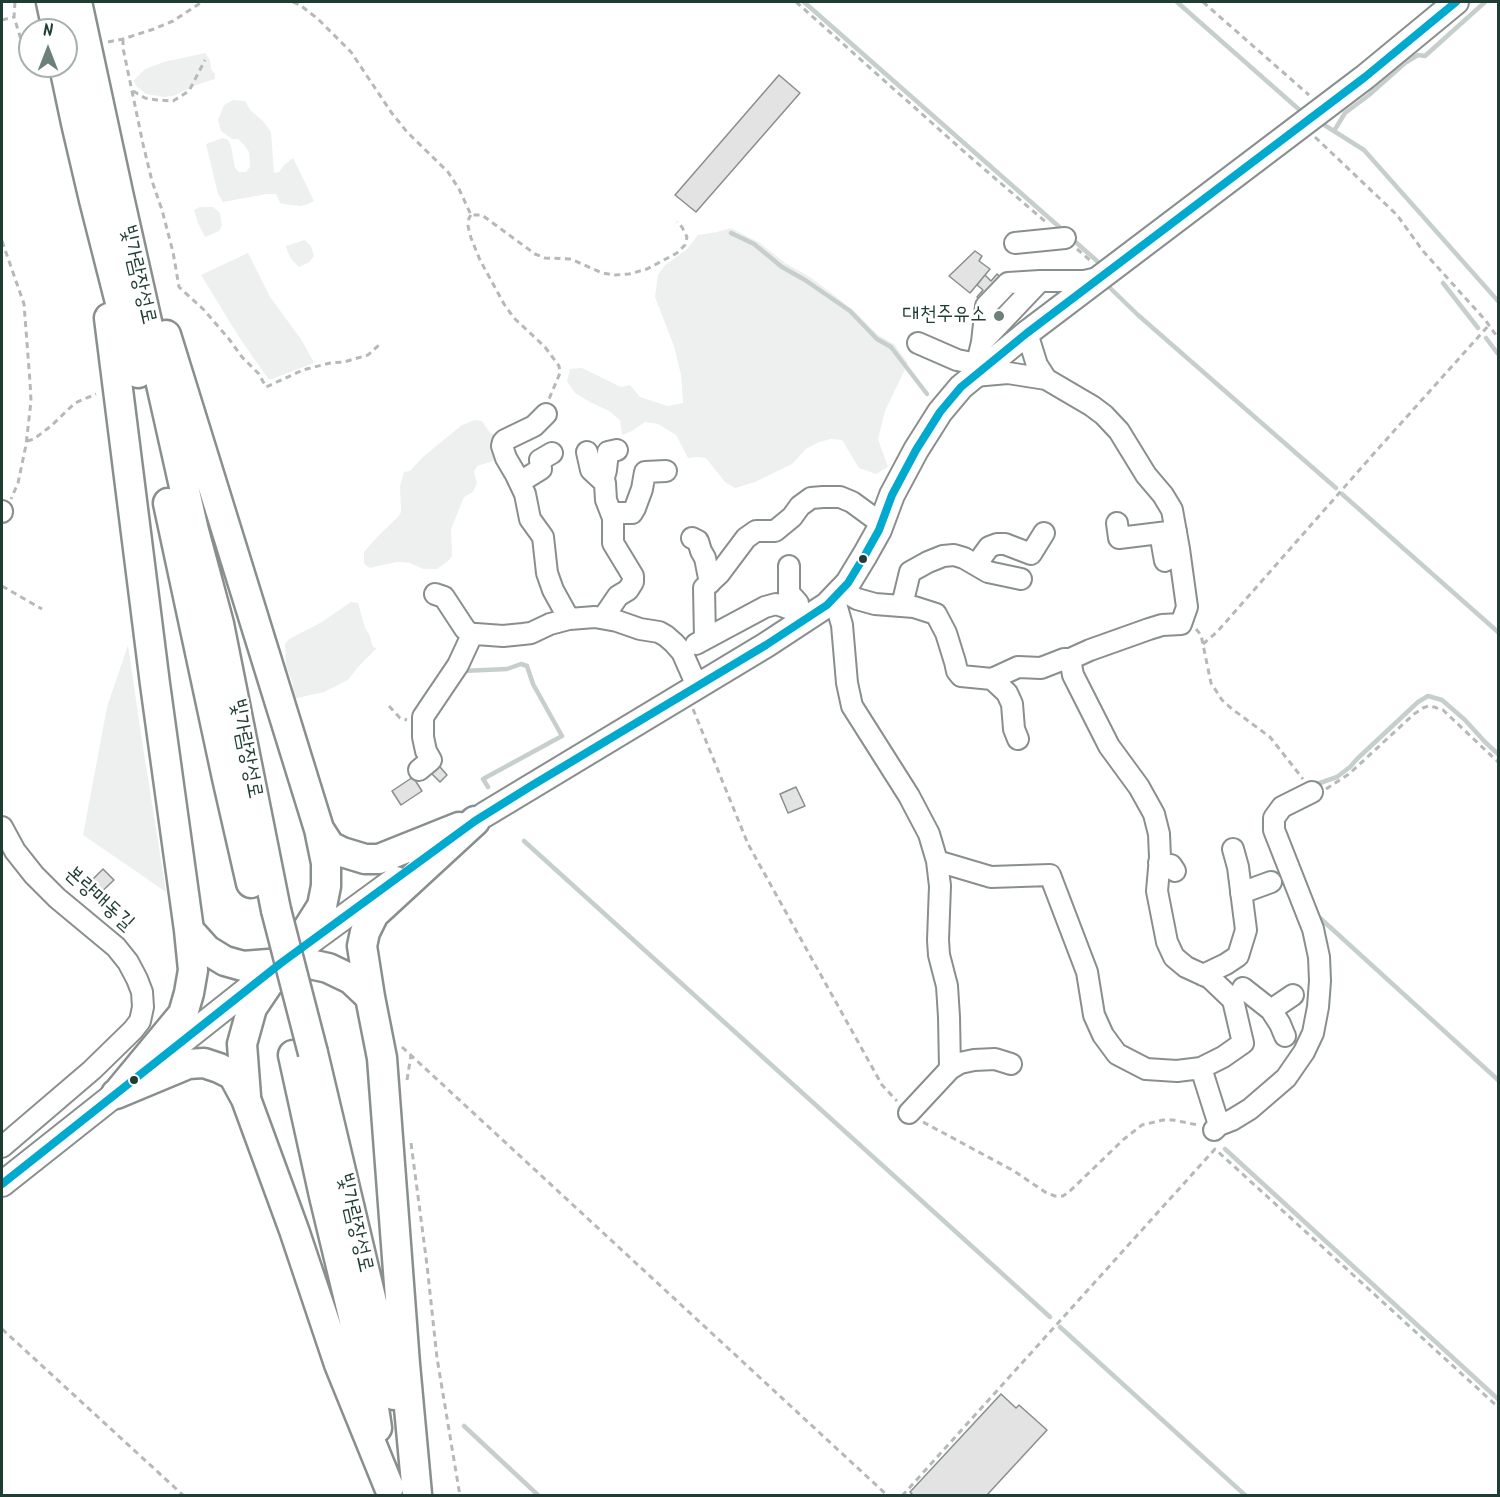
<!DOCTYPE html>
<html>
<head>
<meta charset="utf-8">
<style>
  body { margin:0 }
  #map { position:relative; width:1500px; height:1497px; overflow:hidden; background:#fff; font-family:Kalam,sans-serif }
  canvas { display:block }
  .frame { position:absolute; inset:0; border:3px solid #1f3d34; pointer-events:none }
  .north { position:absolute; left:18px; top:18px; width:60px; height:60px; box-sizing:border-box; background:#fff; border:2px solid #a5b1ae; border-radius:50%; rotate:0deg; font-size:16px; font-weight:700; line-height:24px; text-align:center; color:#1f3d34 }
  .north::after { content:''; display:block; margin:auto; width:21px; height:27px; background:#6d817b; clip-path:polygon(50% 0,100% 100%,50% 72%,0 100%) }
</style>
</head>
<body>
<div id="map">
<canvas width="1500" height="1497"></canvas>
<div class="frame"></div>
<div class="north">N</div>
</div>
<script>
const context = document.querySelector('canvas').getContext('2d');
context.lineJoin = 'round';
function paint(path, color) { context.fillStyle = color; context.fill(path, 'evenodd'); }
const poly = rows => new Path2D(rows.map(r => 'M' + r).join(''));
function strokePath(path, color, width, dash) { context.strokeStyle = color; context.lineWidth = width; context.lineCap = dash ? 'butt' : 'round'; context.setLineDash(dash || []); context.stroke(path); }
function label(font, color, halo, rows, align = 'center') {
  context.font = font + ' Kalam,"Poor Story",sans-serif'; context.lineWidth = 5; context.setLineDash([]); context.textBaseline = 'middle'; context.strokeStyle = halo; context.fillStyle = color; for (const [text, x, y, turn = 0] of rows) {
    context.save(); context.translate(x, y); context.rotate((+turn || 0) * Math.PI / 180); context.textAlign = isNaN(turn) ? turn : align; if (halo) context.strokeText(text, 0, 0); context.fillText(text, 0, 0); context.restore();
  }
}
const green = poly([
  [205,53,210,60,211,69,215,74,215,79,196,85,173,96,164,97,146,94,137,87,135,84,134,80,145,69,164,62],
  [233,100,245,101,251,111,263,121,271,132,274,173,279,172,284,165,293,158,314,201,308,204,301,206,290,205,280,203,276,194,267,194,223,202,218,194,206,144,223,138,228,140,231,146,235,168,239,172,246,172,250,167,249,152,244,145,238,139,232,139,221,131,218,120,224,105],
  [200,207,213,207,220,213,222,225,219,231,205,237,198,223,194,210],
  [731,228,760,243,785,263,810,277,830,292,853,310,878,335,894,344,908,363,885,411,878,439,888,467,876,474,859,468,842,440,831,439,819,442,806,449,792,464,755,482,735,488,725,482,706,458,697,457,688,458,676,435,658,424,645,422,632,431,622,435,620,420,609,411,590,402,575,393,567,381,570,369,582,368,621,387,630,385,640,397,668,406,683,403,681,375,674,346,655,297,658,275,664,266,687,249,698,235,717,232],
  [305,240,311,246,314,256,309,262,299,267,292,260,288,253,286,246],
  [248,253,270,297,301,339,314,363,269,380,239,337,201,275],
  [475,420,482,421,490,433,498,436,500,459,477,466,474,472,477,483,473,492,464,497,451,529,452,556,448,561,437,569,423,569,410,563,403,562,396,562,370,568,364,564,364,552,378,536,398,517,401,512,400,486,404,472,410,471,424,456,462,425],
  [351,602,358,603,365,628,369,634,373,647,377,648,358,667,348,680,324,692,293,699,293,684,286,665,285,644,289,639,322,622],
  [128,645,143,747,166,892,83,835,107,707]
]);
const stream = poly([
  [804,2,1065,232],
  [1177,2,1303,113],
  [1318,121,1364,150,1498,301],
  [1334,131,1345,113,1369,95,1405,63,1418,55,1425,56,1485,2],
  [731,233,754,244,782,267,805,280,850,311,877,339,891,347,927,394],
  [1071,238,1097,261],
  [1443,283,1478,328],
  [1108,286,1138,315,1336,488],
  [1486,338,1498,354],
  [1342,494,1498,632],
  [462,671,507,669,521,664,527,666,533,684,562,736,483,779,488,787],
  [1314,785,1337,777,1350,767,1357,759,1418,702,1428,696,1442,700,1465,720,1485,742,1498,754],
  [524,841,1050,1317],
  [1320,918,1498,1080],
  [1225,1149,1498,1399],
  [1060,1327,1246,1496],
  [464,1426,539,1496]
]);
const building = poly([
  [779,75,800,93,696,212,675,195,779,75],
  [975,251,982,256,979,261,990,269,970,293,949,276,975,251],
  [997,274,1019,293,998,316,977,297,983,290,977,285,985,275,991,281,997,274],
  [434,760,447,775,440,782,426,768,434,760],
  [413,777,422,791,401,805,392,791,413,777],
  [796,787,805,806,788,813,780,794,796,787],
  [103,869,114,880,95,898,85,887,103,869],
  [1001,1394,1016,1408,1019,1405,1047,1430,986,1496,914,1496,910,1492,1001,1394]
]);
const path = poly([
  [15,2,14,17,23,46,30,55],
  [293,2,300,5,318,19,351,52,391,112,407,132,448,172,459,189,471,215,482,215,535,254,545,258,571,259,602,273,615,275,629,274,647,269,677,253,685,245,687,237,682,227,677,222],
  [796,2,969,156,1047,223],
  [1203,2,1309,95],
  [2,20,14,17],
  [123,39,123,48,143,144,152,181,162,210,173,252,179,287,204,310,229,339,242,357,259,374,266,387,303,370,330,363,344,362,368,355,379,345],
  [108,42,123,39,154,29,173,21,202,2],
  [133,91,145,98,157,100,173,101,189,91,205,60],
  [1315,137,1397,215,1423,251,1486,321,1498,338],
  [471,215,469,218,468,226,471,238,480,260,504,304,514,318,545,347,559,366,560,373,549,399],
  [2,241,24,304,30,382,31,401,26,445,18,483,11,499],
  [1077,249,1092,262],
  [27,441,34,439,51,426,75,403,96,394],
  [2,586,42,609],
  [1196,629,1201,635,1211,683,1222,700,1232,709,1270,737,1303,779],
  [1203,644,1217,632,1377,450,1489,325],
  [389,706,400,718,407,720],
  [693,709,748,844,882,1085,897,1101],
  [1326,789,1349,774,1414,714,1423,708,1428,706,1434,707,1443,710,1498,762],
  [402,1047,888,1496],
  [407,1080,411,1055],
  [923,1122,1014,1171,1045,1192,1055,1196,1063,1196,1071,1190,1124,1139,1142,1125,1163,1120,1173,1120,1198,1125],
  [411,1143,427,1265,437,1358,460,1496],
  [2,1329,184,1496],
  [902,1496,1215,1149,1498,1407]
]);
const minor = poly([
  [1015,243,1065,238],
  [1027,333,1037,365,1046,379,1008,373,974,376,982,342,1040,281,1084,281,1098,278],
  [982,342,986,306,1008,283,1040,281],
  [918,343,957,360,977,364],
  [546,414,534,426,505,440,503,442,502,446,506,458,516,475,525,494,530,519,543,537,547,573,553,590,569,619],
  [587,452,591,470,605,483,606,500,613,518,613,543,633,576,633,582,628,590,618,596,603,618],
  [603,481,606,470,608,452,617,450],
  [520,482,541,469,540,460,552,453],
  [2,511,2,512],
  [612,513,632,513,635,508,642,489,645,472,666,471],
  [1117,523,1119,538,1176,531],
  [1160,533,1165,561],
  [692,538,698,541,701,551,705,558,710,583],
  [976,565,989,547,997,544,1005,544,1031,554,1044,533],
  [789,566,789,593,798,603,796,610],
  [842,590,857,599,875,604,914,607,936,614,946,633,955,662,957,671,961,676,992,679,1018,667,1041,668,1064,659,1070,659],
  [435,594,444,597,465,629,473,636],
  [834,597,842,625,847,683,852,706,909,796,929,834,937,861,940,886,938,940,939,955,947,986,949,1017,950,1069],
  [902,605,910,572,928,562,943,556,954,555,964,558,988,572,1021,579],
  [705,639,704,588,719,574,746,538,756,531,775,531,792,517,800,506,811,498,823,497,840,497,852,502,882,524],
  [696,644,765,607,776,604,811,616],
  [992,679,1007,693,1012,704,1014,729,1018,739],
  [419,770,431,760,426,751,423,737,423,717,429,708,458,665,471,637,476,634,503,636,523,634,531,633,550,624,569,619,595,617,617,621,640,629,659,632,666,636,674,643,682,652,697,686],
  [2,827,15,851,34,875,57,898,116,947,128,962,137,979,142,992,143,1007,140,1021,133,1030,92,1070,2,1147],
  [937,861,991,877,1050,875,1087,972,1094,1015,1103,1035,1117,1054,1146,1069,1177,1071,1201,1068,1223,1057,1243,1043,1233,1000,1210,978,1186,967,1174,957,1167,942,1157,891,1160,857,1159,834,1154,814,1139,787,1109,746,1073,675,1070,659,1090,650,1149,629,1162,625,1181,624,1187,607,1179,549,1172,510,1163,495,1146,475,1119,431,1104,415,1092,406,1046,379],
  [1159,863,1171,865,1175,871],
  [1241,893,1271,882],
  [1203,975,1226,964,1238,956,1246,930,1238,867,1233,849],
  [1243,988,1271,1010,1280,1024,1285,1036],
  [1271,1010,1293,995],
  [1201,1068,1219,1125],
  [909,1113,950,1069,960,1063,974,1060,995,1059,1011,1064],
  [1214,1130,1219,1125,1232,1120,1250,1109,1286,1078,1304,1052,1313,1033,1318,1007,1320,981,1319,957,1313,929,1274,830,1274,818,1282,807,1312,792]
]);
const major = poly([
  [484,815,766,645,827,605,848,583,865,555,879,530,892,495,916,450,940,412,961,387,1027,333,1365,77,1456,2],
  [2,1184,281,963,396,879]
]);
const highway = poly([
  [51,2,57,30],
  [77,2,119,197,194,531,219,624,276,910],
  [64,66,76,123,94,200,138,373],
  [109,318,155,684,189,930,207,950,225,961,243,966,281,963],
  [166,335,319,829,326,863,326,886,322,906,289,958],
  [168,503,227,778,251,883],
  [319,829,330,846,342,852,365,859,379,859,459,827],
  [287,959,328,968,351,979,370,997,382,1058,405,1364,417,1494],
  [370,997,362,946,365,932,374,914,475,821],
  [313,1053,394,1395],
  [293,1055,324,1196,372,1395,377,1428],
  [120,1090,183,1014,189,993,193,970,189,930],
  [116,1094,188,1064,204,1063,219,1068,233,1075,246,1099,294,1230,339,1364,389,1487],
  [246,1096,242,1044,252,1008,283,962]
]);
const highwayBridge = poly([
  [276,910,313,1053]
]);
const bus1 = poly([
  [2,1184,281,963,475,821,531,786,766,645,827,605,848,583,865,555,879,530,892,495,916,450,940,412,961,387,1027,333,1365,77,1456,2]
]);
const markers = [
  [999,316,6,"#6d817b"],
  [863,559,5,"#1f3d34"],
  [134,1080,5,"#1f3d34"]
];
const streetNames = [
  ["빛가람장성로",136,275,77],
  ["빛가람장성로",244,749,79],
  ["본량매동길",98,900,42],
  ["빛가람장성로",353,1223,77]
];
const poiNames = [
  ["대천주유소",987,316]
];
paint(green, '#edf0ef');
strokePath(stream, '#c7cfcd', 4.5);
paint(building, '#e2e3e2');
strokePath(building, '#898f8d', 1.5);
strokePath(minor, '#898f8d', 24);
strokePath(major, '#898f8d', 28);
strokePath(highway, '#898f8d', 33);
strokePath(path, '#b6b9b8', 3, [6, 4.5]);
strokePath(minor, '#fff', 20);
strokePath(major, '#fff', 24);
strokePath(highway, '#fff', 28);
strokePath(highwayBridge, '#898f8d', 33, []);
strokePath(highwayBridge, '#fff', 28);
strokePath(bus1, '#00a9ce', 8);
for (const [x, y, r, color] of markers) { const dot = new Path2D(); dot.arc(x, y, r, 0, 2 * Math.PI); context.fillStyle = color; context.fill(dot); strokePath(dot, '#fff', 2); }
label('21px', '#1f3d34', '#fff', streetNames);
label('21px', '#1f3d34', '#fff', poiNames, 'right');
</script>
</body>
</html>
